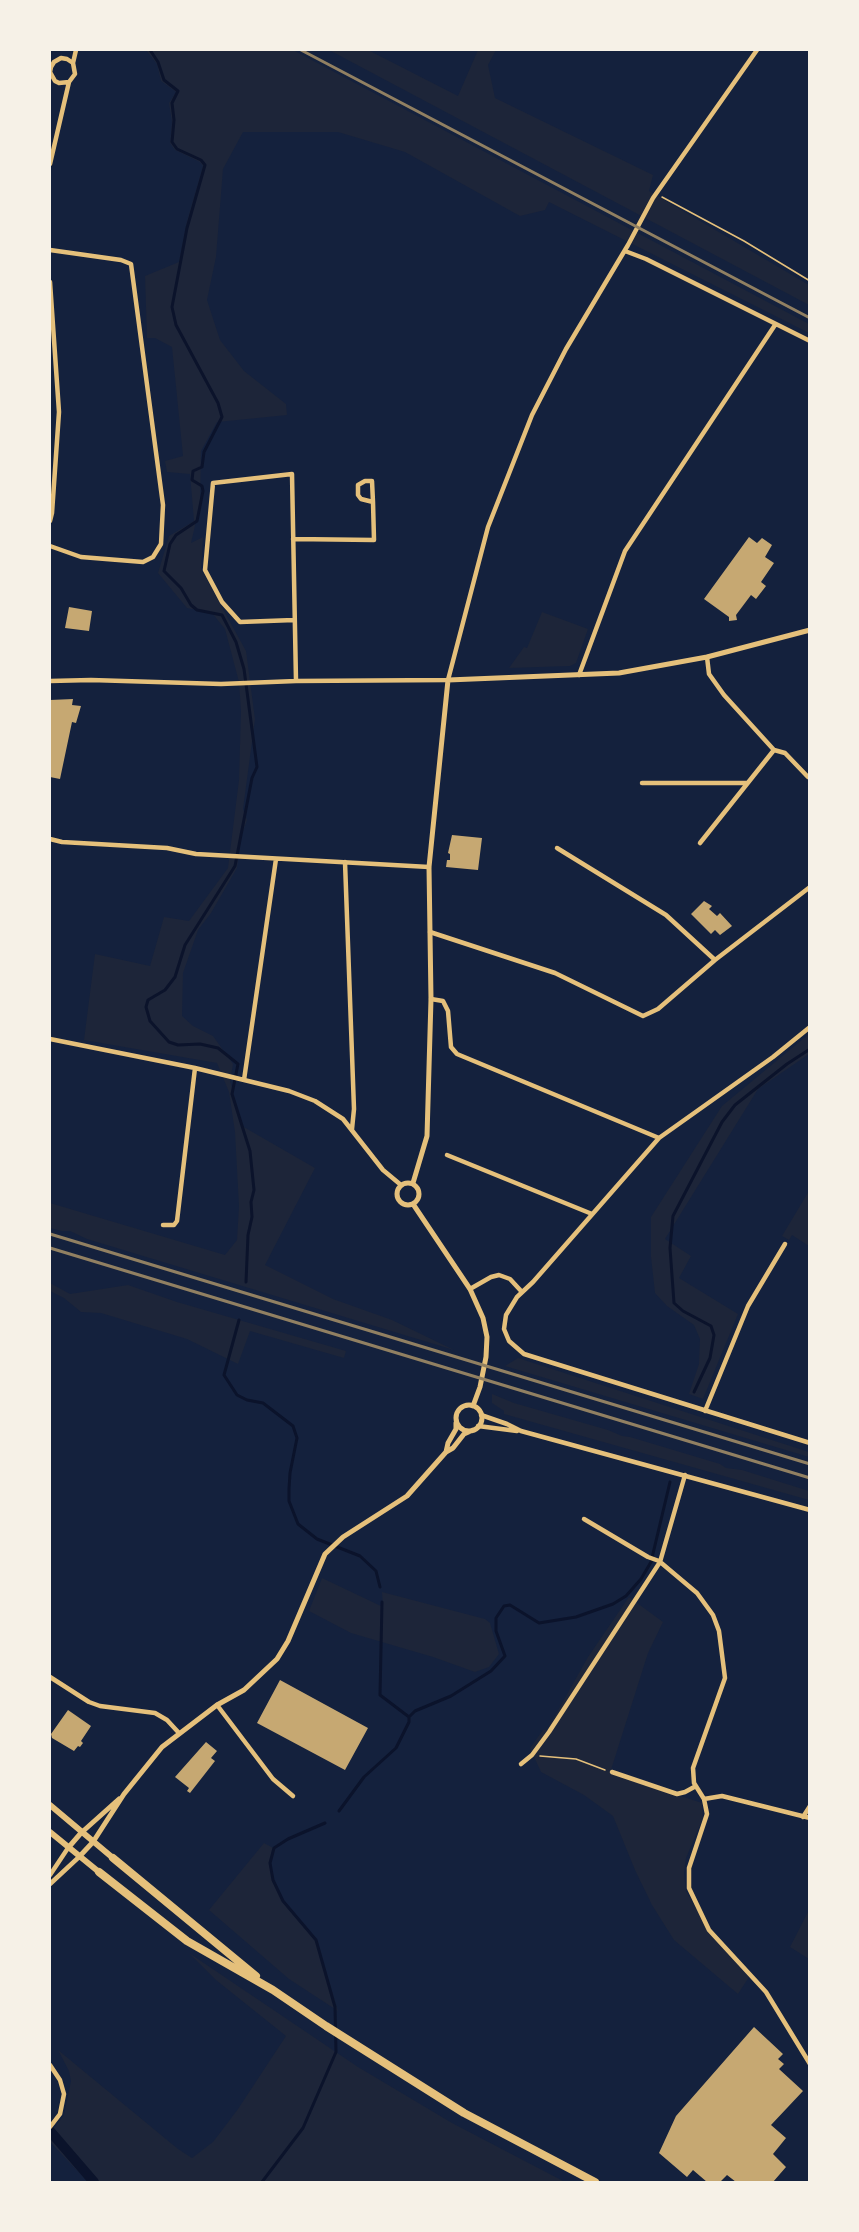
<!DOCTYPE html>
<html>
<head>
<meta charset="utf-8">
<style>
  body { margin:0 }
  #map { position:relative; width:859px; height:2232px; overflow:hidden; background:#14213d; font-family:"Libre Baskerville",serif }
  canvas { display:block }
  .frame { position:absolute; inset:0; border:51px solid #f6f1e7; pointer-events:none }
</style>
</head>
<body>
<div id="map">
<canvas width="859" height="2232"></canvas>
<div class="frame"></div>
</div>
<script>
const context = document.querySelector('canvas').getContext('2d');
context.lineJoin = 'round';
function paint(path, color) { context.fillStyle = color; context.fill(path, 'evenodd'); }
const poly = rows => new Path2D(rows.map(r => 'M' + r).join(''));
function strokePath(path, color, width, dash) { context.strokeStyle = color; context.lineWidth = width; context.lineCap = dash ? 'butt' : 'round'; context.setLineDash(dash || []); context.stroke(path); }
const green = poly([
  [146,50,293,50,809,324,809,333,549,202,545,210,520,216,405,152,338,132,243,132,223,169,216,257,207,300,220,340,244,371,286,404,287,415,217,422,201,451,200,504,191,543,203,537,201,569,246,651,255,719,243,809,247,820,241,837,237,868,211,913,198,930,183,973,182,1016,193,1026,213,1036,233,1064,230,1081,242,1126,315,1168,265,1265,333,1299,392,1320,454,1350,87,1239,70,1231,62,1231,50,1228,50,1203,225,1255,237,1240,239,1206,235,1132,229,1092,217,1063,84,1040,95,954,150,966,164,917,189,921,228,868,239,780,241,711,239,682,225,629,212,613,187,608,158,573,169,536,194,521,190,474,167,472,165,461,183,456,172,347,155,338,147,338,145,276,179,262,187,221,203,166,200,162,175,150,170,143,172,122,169,103,176,92,161,81,157,64],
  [329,50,368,50,458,96,478,50,496,50,488,65,495,98,653,175,649,191,809,285,809,305],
  [542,612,588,629,576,663,570,666,509,668,524,647,527,648],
  [809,1034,809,1054,758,1089,665,1239,691,1256,679,1278,738,1314,703,1399,689,1394,699,1364,700,1339,694,1325,667,1306,655,1293,651,1257,651,1217,722,1106],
  [809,1191,809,1246,792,1235,789,1240,782,1236],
  [50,1283,70,1294,128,1285,177,1302,346,1351,344,1358,250,1331,238,1364,187,1339,101,1313,81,1312,64,1298,50,1291],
  [518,1358,809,1452,809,1457,505,1366],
  [492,1394,514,1403,608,1430,622,1436,630,1437,720,1464,726,1468,742,1470,809,1491,809,1500,504,1414,504,1411,492,1403],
  [322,1578,383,1607,382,1592,485,1619,490,1623,499,1654,489,1667,475,1672,433,1657,351,1633,309,1611],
  [629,1597,663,1622,648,1653,610,1773,702,1803,703,1818,686,1858,684,1873,686,1891,709,1931,749,1977,738,1994,674,1940,652,1905,635,1870,613,1816,584,1795,541,1772,530,1748,543,1730,547,1730,588,1657],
  [264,1843,275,1849,271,1863,273,1879,283,1901,316,1940,338,2011,289,1979,209,1910],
  [809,1910,810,1959,809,1959,790,1947],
  [189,1953,358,2067,452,2123,565,2182,88,2182,50,2142,50,2133,64,2115,71,2081,69,2071,58,2050,178,2149,192,2158,213,2142,238,2109,286,2036,216,1980]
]);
const stream = poly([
  [150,50,158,62,164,80,178,91,172,103,174,120,172,142,177,149,201,160,205,165,187,228,172,307,176,325,218,403,222,417,204,452,202,467,193,471,192,480,202,486,203,491,197,521,176,535,170,544,164,571,181,588,191,605,197,610,222,615,236,642,244,669,257,767,252,778,235,866,185,945,175,977,165,990,148,1000,146,1007,150,1021,169,1042,178,1045,200,1044,218,1048,238,1064,232,1094,250,1151,254,1190,251,1202,252,1217,248,1235,246,1282],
  [239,1320,224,1375,237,1395,247,1400,263,1403,293,1426,297,1438,290,1473,289,1489,289,1501,298,1524,317,1539,360,1556,376,1571,380,1587],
  [694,1392,710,1358,714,1335,711,1326,683,1311,674,1303,670,1248,673,1216,722,1122,735,1105,787,1064,810,1049],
  [382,1602,380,1695,409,1717],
  [339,1811,364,1777,396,1748,409,1722,409,1717,415,1711,451,1696,491,1671,505,1656,496,1631,496,1618,504,1606,510,1605,539,1623,576,1617,613,1604,626,1596,641,1579,651,1562,670,1482],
  [262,2182,303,2128,336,2052,335,2007,316,1940,283,1901,273,1880,270,1863,274,1848,288,1839,325,1823]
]);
const canal = poly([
  [50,2131,94,2182]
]);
const building = poly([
  [749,537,757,543,762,538,772,545,765,557,774,563,761,582,766,586,756,599,751,595,736,615,737,620,729,621,729,617,704,599],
  [69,607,92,611,89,631,65,628],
  [73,699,72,705,81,706,76,723,72,722,60,779,50,777,50,700],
  [452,835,482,838,478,870,446,867,447,860,450,860,450,854,448,853],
  [704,901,712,906,709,909,717,916,720,913,732,926,720,935,715,930,711,934,691,914],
  [280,1680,368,1728,345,1770,257,1723],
  [68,1710,91,1726,81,1741,83,1743,80,1747,78,1746,74,1751,52,1738,51,1734],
  [206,1742,217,1751,211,1758,215,1761,190,1793,187,1791,189,1788,175,1777],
  [754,2027,783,2054,778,2059,784,2064,779,2069,803,2091,771,2125,786,2138,773,2154,786,2167,773,2182,736,2182,727,2175,720,2182,707,2182,693,2170,687,2177,659,2153,676,2116]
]);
const path = poly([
  [662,197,744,241,810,281],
  [540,1756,576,1759,605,1770]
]);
const minor = poly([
  [69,82,59,83,55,81,50,72,51,67,54,62,61,58,67,59,73,63],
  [50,164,69,82,75,74,73,63,76,50],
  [50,250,121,260,131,264,163,505,161,544,153,557,143,562,81,557,50,546],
  [625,251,646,259,810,341],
  [50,282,59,412,52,513,50,521],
  [293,539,374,540,373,502,372,481,365,481,358,485,358,495,361,499,373,502],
  [294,620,240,622,222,602,205,570,213,483,292,474,296,681],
  [707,657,709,674,724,695,774,750,785,753,808,777],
  [579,675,625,551,775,325],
  [50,681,91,680,221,684,296,681,448,680,488,527,532,415,566,349,628,245,653,198,757,50],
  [642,783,747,783],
  [50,839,62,842,167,848,196,854,429,867],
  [700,843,774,750],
  [557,848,666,915,715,960],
  [345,862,354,1109,352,1129],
  [430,932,555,973,643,1016,658,1009,715,960,810,887],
  [431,999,443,1001,448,1011,451,1047,457,1054,659,1138],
  [810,1027,773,1057,659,1138,533,1282,517,1297,506,1315,504,1329,509,1341,524,1354,810,1443],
  [50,1039,195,1068,289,1091,315,1101,343,1119,383,1170,401,1185],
  [244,1080,276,859],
  [447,1155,592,1214],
  [163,1225,174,1225,177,1221,195,1068],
  [470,1289,491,1277,499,1275,510,1279,522,1292],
  [705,1411,748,1306,785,1244],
  [481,1415,507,1424,521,1431,810,1510],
  [478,1426,517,1431],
  [584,1519,648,1557,659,1561,697,1593,713,1615,719,1631,725,1678,693,1768,694,1783,704,1799,707,1814,689,1868,689,1888,709,1930,766,1992,810,2064],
  [50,1677,89,1702,100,1706,155,1713,167,1720,179,1733],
  [217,1705,273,1779,293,1796],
  [521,1764,532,1755,549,1732,660,1562,685,1475],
  [612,1772,677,1794,685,1792,696,1786],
  [704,1799,722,1796,810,1818],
  [803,1817,810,1806],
  [50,1875,68,1848],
  [50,1884,79,1857],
  [50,2065,60,2080,64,2094,60,2114,50,2127]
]);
const tertiary = poly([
  '397 1194a11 11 0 1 1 22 0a11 11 0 1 1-22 0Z',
  [413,1183,427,1136,431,999,429,867,448,680,619,673,707,657,810,630],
  [413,1204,470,1289,483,1318,487,1337,486,1357,480,1387,473,1406],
  '456 1418a13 13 0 1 1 26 0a13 13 0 1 1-26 0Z',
  [446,1452,448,1443,456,1429,456,1423],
  [68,1848,81,1833,119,1799],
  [79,1857,93,1842,124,1794,162,1747,217,1705,244,1690,277,1659,288,1641,325,1554,343,1537,407,1496,446,1452,453,1448,464,1434,473,1430]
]);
const secondary = poly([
  [50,1805,113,1858],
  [50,1832,99,1872]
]);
const trunk = poly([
  [113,1858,256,1976],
  [99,1872,187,1941,273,1990,326,2026,464,2113,595,2182]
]);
const rail = poly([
  [301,50,810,318],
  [50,1234,810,1464],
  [50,1248,810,1478]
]);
paint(green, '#1d2539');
strokePath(stream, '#0b132b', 3);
strokePath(canal, '#0b132b', 10);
paint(building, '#c6a872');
strokePath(path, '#e5c07b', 1.5);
strokePath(minor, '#e5c07b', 4.5);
strokePath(tertiary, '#e5c07b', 5);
strokePath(secondary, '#e5c07b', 6);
strokePath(trunk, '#e5c07b', 8);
strokePath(rail, '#918062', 3);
</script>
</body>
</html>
